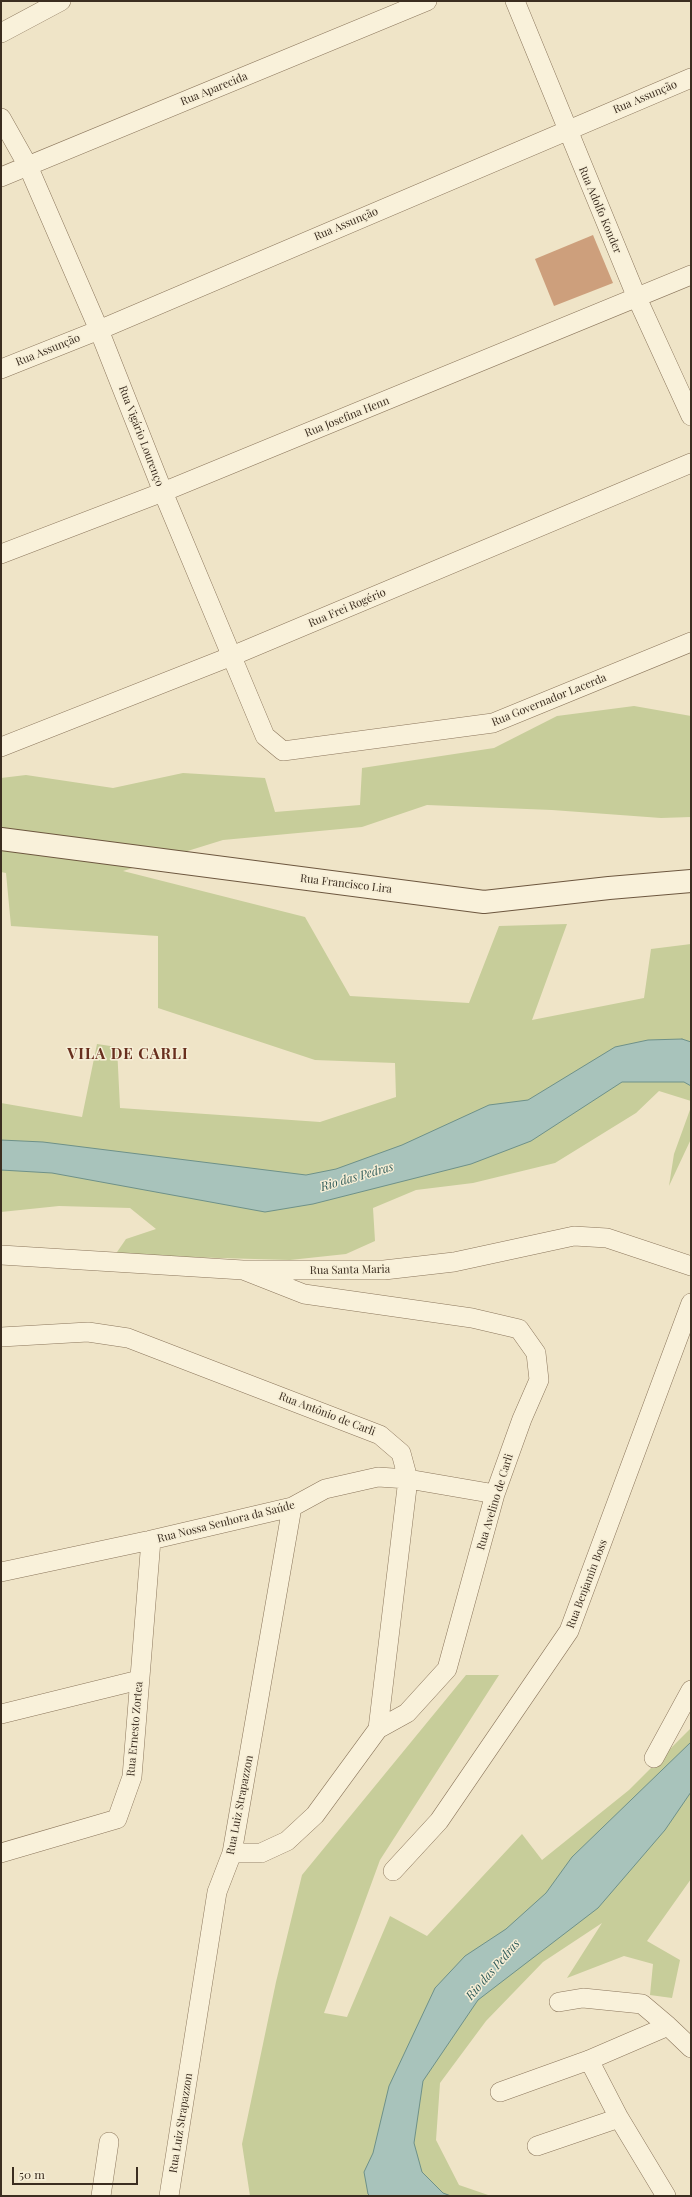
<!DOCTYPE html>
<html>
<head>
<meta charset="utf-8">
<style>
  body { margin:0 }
  #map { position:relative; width:692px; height:2197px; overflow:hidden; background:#efe4c7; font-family:"Playfair Display",serif }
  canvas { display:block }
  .frame { position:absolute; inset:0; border:2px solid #3b2d20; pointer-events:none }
  .scale { position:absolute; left:12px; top:2167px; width:126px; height:18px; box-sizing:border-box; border:2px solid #3b2d20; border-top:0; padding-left:5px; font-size:12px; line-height:14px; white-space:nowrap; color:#3b2d20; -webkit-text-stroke:3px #f6eed6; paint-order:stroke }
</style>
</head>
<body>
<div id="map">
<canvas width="692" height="2197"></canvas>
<div class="frame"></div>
<div class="scale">50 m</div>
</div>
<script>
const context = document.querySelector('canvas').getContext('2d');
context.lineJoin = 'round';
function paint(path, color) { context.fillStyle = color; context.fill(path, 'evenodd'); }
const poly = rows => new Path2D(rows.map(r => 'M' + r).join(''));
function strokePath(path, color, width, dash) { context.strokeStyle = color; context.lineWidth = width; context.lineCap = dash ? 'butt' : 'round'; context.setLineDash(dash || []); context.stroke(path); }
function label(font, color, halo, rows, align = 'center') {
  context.font = font + ' "Playfair Display",serif'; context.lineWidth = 3; context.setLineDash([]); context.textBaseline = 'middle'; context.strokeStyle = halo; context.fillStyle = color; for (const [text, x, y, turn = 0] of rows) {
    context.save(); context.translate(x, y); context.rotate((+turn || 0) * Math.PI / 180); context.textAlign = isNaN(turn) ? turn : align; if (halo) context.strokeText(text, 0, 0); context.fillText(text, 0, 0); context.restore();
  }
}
const green = poly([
  [634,706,691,716,691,817,661,818,552,810,427,805,362,827,223,840,123,871,305,917,350,996,469,1003,499,926,567,924,532,1020,644,998,651,949,691,944,691,1101,659,1091,636,1113,555,1163,473,1183,416,1190,373,1208,375,1241,346,1254,290,1260,115,1255,126,1239,156,1229,130,1208,59,1206,1,1212,1,1103,82,1117,97,1044,117,1047,120,1108,320,1122,396,1097,395,1063,315,1060,158,1008,158,936,11,926,6,873,1,872,1,778,26,775,113,788,183,773,265,778,275,812,360,805,362,768,494,748,557,716],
  [691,1107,691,1139,669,1186,674,1154],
  [466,1675,499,1675,380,1860,324,2013,347,2017,390,1916,427,1936,522,1834,542,1860,629,1790,691,1728,691,1879,647,1941,680,1960,672,1998,650,1995,653,1964,624,1956,567,1978,602,1923,543,1962,486,2021,440,2083,436,2140,459,2185,491,2196,250,2196,242,2144,276,1982,302,1875]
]);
const water = poly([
  [682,1039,691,1042,691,1086,684,1082,622,1082,531,1141,471,1164,313,1204,265,1212,52,1173,1,1170,1,1140,43,1142,306,1175,336,1169,402,1145,489,1105,528,1100,615,1047,648,1040,682,1039],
  [691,1742,691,1792,665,1830,598,1908,478,2000,423,2081,414,2143,422,2172,443,2193,451,2196,370,2196,368,2194,364,2172,373,2153,389,2086,435,1988,465,1956,506,1929,546,1893,572,1857,691,1742]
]);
const building = poly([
  [593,235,613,283,554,306,535,259]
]);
const street = poly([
  [515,1,637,298,691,416],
  [1,33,61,1],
  [1,118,28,166,99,330,163,492,265,736,283,751,493,723,691,642],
  [1,177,427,1],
  [1,369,99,330,691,78],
  [1,554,163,492,691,275],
  [1,747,232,656,691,463],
  [1,1255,243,1270,384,1270,454,1262,574,1236,607,1238,691,1266],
  [1,1337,88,1332,128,1338,380,1435,401,1453,408,1479,378,1729],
  [1,1572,151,1540,292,1507,325,1489,378,1477,408,1479,495,1494],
  [1,1714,139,1680],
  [654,1758,691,1690],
  [1,1853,117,1819,132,1777,151,1540],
  [232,1853,261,1853,287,1841,315,1815,378,1729,407,1713,447,1669,495,1494,522,1419,539,1380,536,1353,519,1329,472,1318,304,1294,243,1270],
  [393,1871,439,1821,569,1631,691,1303],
  [559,2002,583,1998,642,2004,668,2026],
  [589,2060,619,2118,666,2196],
  [500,2092,589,2060,668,2026,691,2048],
  [537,2146,619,2118],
  [101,2196,109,2142],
  [169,2196,217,1892,232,1853,292,1507]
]);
const secondary = poly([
  [1,839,484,902,609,888,691,881]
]);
const streetNames = [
  ["Rua Aparecida",214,89,-22],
  ["Rua Assunção",645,97,-23],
  ["Rua Adolfo Konder",600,210,67],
  ["Rua Assunção",346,224,-23],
  ["Rua Assunção",48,350,-22],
  ["Rua Josefina Henn",347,417,-22],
  ["Rua Vigário Lourenço",141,436,69],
  ["Rua Frei Rogério",347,608,-23],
  ["Rua Governador Lacerda",549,700,-22],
  ["Rua Francisco Lira",346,884,7],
  ["Rua Santa Maria",350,1270,-1],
  ["Rua Antônio de Carli",327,1414,21],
  ["Rua Avelino de Carli",495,1502,-73],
  ["Rua Nossa Senhora da Saúde",226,1522,-14],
  ["Rua Benjamin Boss",587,1584,-69],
  ["Rua Ernesto Zortea",135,1729,-85],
  ["Rua Luiz Strapazzon",240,1805,-79],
  ["Rua Luiz Strapazzon",181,2123,-81]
];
const waterNames = [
  ["Rio das Pedras",357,1177,-16],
  ["Rio das Pedras",493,1970,-49]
];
const districtNames = [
  ["VILA DE CARLI",128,1054]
];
paint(green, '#c7cd9a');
paint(water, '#a8c3bb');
strokePath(water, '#6e9189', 1);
paint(building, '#cd9f7c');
strokePath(street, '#8b765c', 20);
strokePath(secondary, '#6d573f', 24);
strokePath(street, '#f9f1da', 19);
strokePath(secondary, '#f9f1da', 22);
label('11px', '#3b2d20', '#f6eed6', streetNames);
label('italic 12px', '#2f5b59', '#f6eed6', waterNames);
context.letterSpacing = '1px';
label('bold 15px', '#682f1e', '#f6eed6', districtNames);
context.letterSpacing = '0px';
</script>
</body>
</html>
